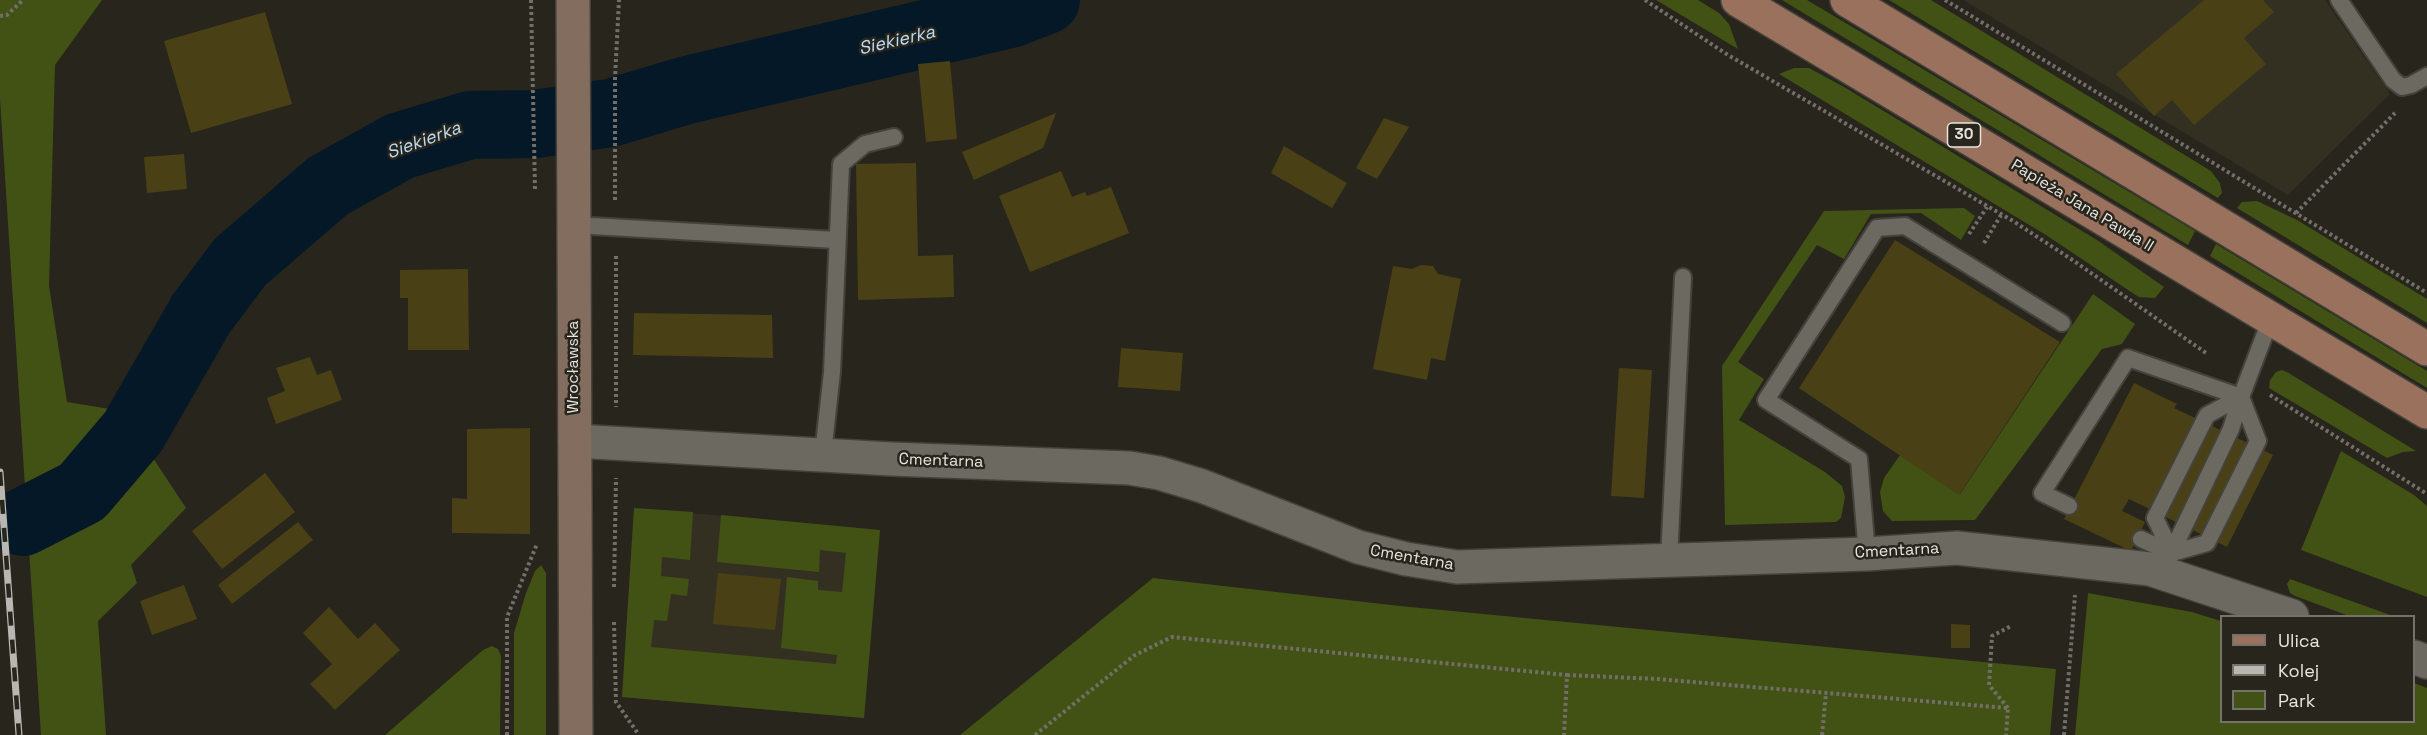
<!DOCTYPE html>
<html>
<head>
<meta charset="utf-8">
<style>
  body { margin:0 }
  #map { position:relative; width:2427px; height:735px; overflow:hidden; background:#27251c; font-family:"Space Grotesk",sans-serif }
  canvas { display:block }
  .legend { position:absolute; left:2220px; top:615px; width:195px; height:108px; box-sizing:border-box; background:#27251c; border:2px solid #74726a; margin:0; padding:8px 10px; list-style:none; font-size:18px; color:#e7e5e0 }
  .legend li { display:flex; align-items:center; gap:12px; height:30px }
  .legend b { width:30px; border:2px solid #74726a }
</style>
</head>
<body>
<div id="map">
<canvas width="2427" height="735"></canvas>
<ul class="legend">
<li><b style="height:8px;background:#9a715d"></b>Ulica</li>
<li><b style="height:8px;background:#b9b7b1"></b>Kolej</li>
<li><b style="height:16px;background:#425214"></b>Park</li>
</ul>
</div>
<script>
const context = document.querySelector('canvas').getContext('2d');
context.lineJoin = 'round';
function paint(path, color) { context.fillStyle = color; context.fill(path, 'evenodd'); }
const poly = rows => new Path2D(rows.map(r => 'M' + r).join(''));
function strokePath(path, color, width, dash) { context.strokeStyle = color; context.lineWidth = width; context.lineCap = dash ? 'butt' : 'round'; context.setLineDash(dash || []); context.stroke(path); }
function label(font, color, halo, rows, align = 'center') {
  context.font = font + ' "Space Grotesk",sans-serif'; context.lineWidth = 5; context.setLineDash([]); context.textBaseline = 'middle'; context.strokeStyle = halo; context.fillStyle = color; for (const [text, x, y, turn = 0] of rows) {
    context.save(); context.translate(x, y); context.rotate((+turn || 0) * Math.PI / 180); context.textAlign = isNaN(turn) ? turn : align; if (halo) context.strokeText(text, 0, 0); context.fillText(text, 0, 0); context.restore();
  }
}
const built = poly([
  [1963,0,2325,0,2390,94,2288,195],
  [634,508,880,530,864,718,622,697]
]);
const green = poly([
  [0,0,102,0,55,65,49,286,67,402,122,411,186,508,131,565,137,583,98,621,106,735,41,735,0,99],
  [1656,0,1698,0,1719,13,1729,24,1738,49],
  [1782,0,1807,0,2195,231,2188,245],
  [1889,0,1931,0,2211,171,2220,183,2222,193,2218,198],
  [1794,68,1809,68,1844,87,2097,240,2164,287,2155,298,2139,297,2134,294,2046,235,1779,74],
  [2257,201,2297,220,2427,299,2427,323,2237,208,2242,202],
  [1964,208,1975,216,1961,240,1921,213,1871,214,1844,259,1817,245,1738,362,1764,379,1739,420,1825,472,1842,486,1845,497,1841,518,1836,522,1725,525,1722,366,1824,211],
  [2216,244,2427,371,2427,388,2210,256],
  [2093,294,2135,324,2122,344,2102,349,1975,520,1892,521,1883,511,1880,492,1884,478,1900,455,1960,494],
  [2282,370,2287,372,2416,451,2403,452,2387,458,2274,391,2269,388,2270,380,2276,372],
  [2341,451,2414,495,2427,506,2427,597,2301,550],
  [634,508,693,512,690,560,662,557,661,576,689,579,687,596,671,594,667,621,654,620,651,647,836,664,837,655,781,648,787,577,818,581,818,590,842,592,846,553,820,550,819,572,717,562,721,515,880,530,864,718,622,697],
  [541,565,546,573,546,735,514,735,514,633,526,593,535,571],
  [1153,578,1400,606,2056,669,2050,735,960,735],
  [2290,579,2393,616,2349,616,2295,596,2290,593,2287,584],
  [2088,593,2192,612,2221,621,2222,722,2414,722,2414,683,2427,688,2427,735,2075,735],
  [492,646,498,649,501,656,500,735,385,735,483,650]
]);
const river = poly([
  [23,522,82,492,133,432,201,314,240,262,328,186,400,146,470,125,535,124,610,113,687,90,1010,14,1046,0]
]);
const building = poly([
  [2204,0,2263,0,2274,12,2244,38,2266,64,2194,125,2172,100,2154,116,2116,74],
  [265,12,292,104,191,133,164,41],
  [950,61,957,139,926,142,918,64],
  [1056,113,1043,148,974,180,962,152],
  [1384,118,1409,127,1377,179,1356,168],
  [1284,146,1347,183,1332,208,1271,173],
  [184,154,187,189,147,193,144,157],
  [916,163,918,256,953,255,954,297,858,300,856,164],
  [1061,171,1072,197,1085,192,1087,196,1111,187,1129,233,1030,272,999,196],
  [1895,240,2060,342,1959,495,1799,388],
  [1421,265,1433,266,1438,274,1461,279,1445,361,1431,358,1427,380,1373,369,1393,266,1412,269],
  [468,269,469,350,408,350,408,298,400,298,400,270],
  [634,313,772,315,773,358,633,355],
  [1121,348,1183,353,1180,391,1118,387],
  [310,357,317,375,331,370,342,400,276,424,267,398,285,391,276,368],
  [1619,368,1652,370,1644,498,1611,496],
  [2134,383,2177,404,2174,408,2273,455,2227,547,2129,499,2122,511,2145,522,2131,551,2064,519],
  [530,428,530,534,452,533,452,498,467,499,467,429],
  [265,473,295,512,222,569,192,531],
  [298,522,313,540,232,604,218,585],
  [718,573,781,579,775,630,713,624],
  [184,585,197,619,152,635,140,601],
  [329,607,358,639,375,623,400,650,335,710,310,684,332,664,303,633],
  [1951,624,1970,625,1970,648,1951,648]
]);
const path = poly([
  [531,0,535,189],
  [1645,0,1728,55,2013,221,2071,259,2206,353],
  [1945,0,2427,293],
  [0,16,7,15,23,0],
  [615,200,615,78,619,0],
  [2296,213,2395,113],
  [1969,234,1987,207],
  [1984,243,2001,215],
  [616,256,616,407],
  [2270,395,2427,494],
  [614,587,616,478],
  [614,622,616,702,639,735],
  [1567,675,1657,679,2008,708,2006,735],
  [2008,708,1989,685,1992,636,2011,626],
  [507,735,507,617,537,544],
  [1035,735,1135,655,1172,637,1567,675,1564,735],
  [1822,735,1826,693],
  [2064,735,2075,595]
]);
const lane = poly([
  [2339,0,2393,80,2402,87,2411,85,2427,76],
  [574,225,836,240],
  [823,454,832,372,841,164,865,144,894,137],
  [2069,506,2042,493,2128,358,2241,397,2258,441,2207,543,2172,553,2141,539],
  [2172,553,2155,518,2207,415,2241,397],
  [1867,554,1859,459,1766,400,1877,228,1905,226,2062,323],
  [1669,559,1683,277],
  [2168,560,2231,429,2241,397,2271,318]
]);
const street = poly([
  [575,441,891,459,1129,468,1159,473,1202,486,1358,547,1406,559,1457,567,1867,554,1957,548,2150,569,2292,616],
  [2414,657,2427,662]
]);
const secondary = poly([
  [573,0,576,735]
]);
const primary = poly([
  [1738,0,2427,412],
  [1847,0,2427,349]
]);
const rail = poly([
  [0,472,19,735]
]);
const shields = [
  [1964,135,33]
];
const shieldNames = [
  ["30",1964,135]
];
const streetNames = [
  ["Papieża Jana Pawła II",2082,206,31],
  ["Wrocławska",574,367,-90],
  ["Cmentarna",941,461,2],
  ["Cmentarna",1897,551,-3],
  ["Cmentarna",1412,558,10]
];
const waterNames = [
  ["Siekierka",897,41,-13],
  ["Siekierka",424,141,-20]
];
paint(built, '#333022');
paint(green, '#425214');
strokePath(river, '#041827', 68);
paint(building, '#4a4016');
strokePath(lane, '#44423b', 20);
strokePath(street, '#44423b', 36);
strokePath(secondary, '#44423b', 36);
strokePath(primary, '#44423b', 36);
strokePath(path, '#716f68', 4, [3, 3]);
strokePath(lane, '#6b6960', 16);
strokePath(street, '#6b6960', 33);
strokePath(secondary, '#826d5e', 33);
strokePath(primary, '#9a715d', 33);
strokePath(rail, '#b9b7b1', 7);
strokePath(rail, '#27251c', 4.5, [14]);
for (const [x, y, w] of shields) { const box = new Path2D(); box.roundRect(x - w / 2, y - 12, w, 24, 4.5); context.fillStyle = '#27251c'; context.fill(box); strokePath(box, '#e7e5e0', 1.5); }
label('bold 15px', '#e7e5e0', null, shieldNames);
label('16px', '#e7e5e0', '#27251c', streetNames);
label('italic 18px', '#bcddfa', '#27251c', waterNames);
</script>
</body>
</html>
